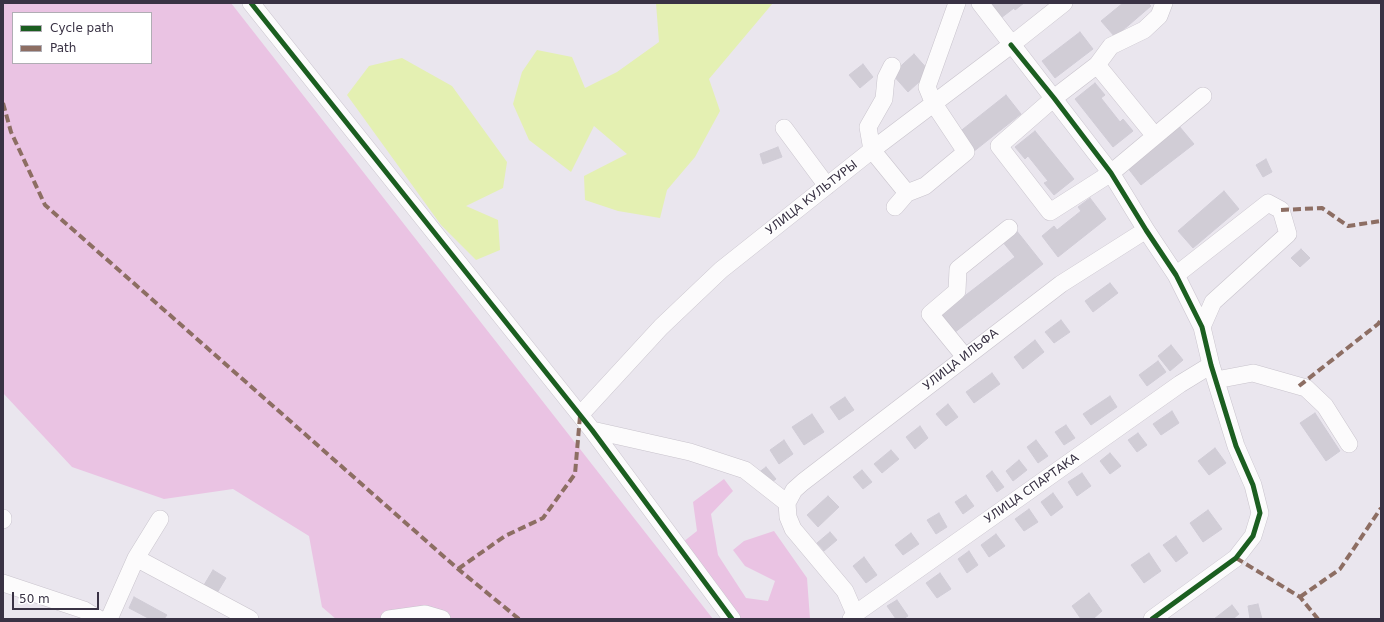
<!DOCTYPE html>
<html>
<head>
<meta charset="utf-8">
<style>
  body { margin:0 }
  #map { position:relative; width:1384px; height:622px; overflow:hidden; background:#eae6ee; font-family:"DejaVu Sans",sans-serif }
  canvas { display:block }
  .frame { position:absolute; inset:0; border:4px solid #393244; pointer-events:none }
  .legend { position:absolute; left:12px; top:12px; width:140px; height:52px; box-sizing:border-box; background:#fff; border:1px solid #b0adb4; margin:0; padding:5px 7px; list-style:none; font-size:12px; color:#393244 }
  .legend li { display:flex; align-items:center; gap:8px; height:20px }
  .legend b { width:20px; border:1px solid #b0adb4 }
  .scale { position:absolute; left:12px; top:592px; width:87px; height:18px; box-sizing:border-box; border:2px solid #393244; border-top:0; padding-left:5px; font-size:12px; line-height:14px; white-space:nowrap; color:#393244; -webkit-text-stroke:3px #fff; paint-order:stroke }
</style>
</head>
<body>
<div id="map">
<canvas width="1384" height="622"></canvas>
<div class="frame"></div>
<ul class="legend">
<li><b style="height:5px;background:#1b5e20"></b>Cycle path</li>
<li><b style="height:5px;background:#8d6e63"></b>Path</li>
</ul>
<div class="scale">50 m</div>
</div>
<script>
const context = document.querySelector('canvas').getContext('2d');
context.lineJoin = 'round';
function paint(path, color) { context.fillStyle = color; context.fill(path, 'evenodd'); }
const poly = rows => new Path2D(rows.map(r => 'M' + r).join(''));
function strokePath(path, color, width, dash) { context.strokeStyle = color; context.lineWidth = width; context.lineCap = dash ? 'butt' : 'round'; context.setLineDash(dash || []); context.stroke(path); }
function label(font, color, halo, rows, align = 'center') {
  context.font = font + ' "DejaVu Sans",sans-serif'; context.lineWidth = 3; context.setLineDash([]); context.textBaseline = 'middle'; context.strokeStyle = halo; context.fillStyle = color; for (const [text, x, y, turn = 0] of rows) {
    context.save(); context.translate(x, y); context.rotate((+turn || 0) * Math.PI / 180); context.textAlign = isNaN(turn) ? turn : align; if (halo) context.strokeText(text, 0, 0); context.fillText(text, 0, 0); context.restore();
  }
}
const green = poly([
  [3,3,231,3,713,619,336,619,322,607,309,536,233,489,164,499,72,467,3,393],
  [13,13,151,13,151,63,13,63],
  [724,479,733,491,711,514,718,555,746,598,768,601,775,581,745,566,733,550,744,541,774,531,807,578,810,619,741,619,683,542,697,531,693,502]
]);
const water = poly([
  [656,3,773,3,709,79,720,111,695,157,667,190,660,218,618,211,585,200,584,176,627,154,594,126,571,172,529,140,513,104,522,72,537,50,572,57,585,88,617,72,659,42],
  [402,58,452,86,507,162,503,188,466,206,498,220,500,250,476,260,441,225,347,95,369,66]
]);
const building = poly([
  [989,3,1024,3,1015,10,1014,8,1001,18,989,3],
  [1123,3,1148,3,1151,6,1115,37,1101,21,1123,3],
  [1080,32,1093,49,1055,78,1042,61,1080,32],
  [914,54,930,72,908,92,892,74,914,54],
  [863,64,873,77,860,88,849,75,863,64],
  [1095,83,1105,95,1101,98,1120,122,1123,119,1133,131,1113,147,1075,99,1095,83],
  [1006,95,1021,114,973,152,958,133,1006,95],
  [1179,126,1194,144,1141,185,1127,167,1179,126],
  [1035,131,1074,179,1054,195,1044,183,1048,181,1028,156,1025,159,1015,147,1035,131],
  [778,147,782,157,763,164,760,154,778,147],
  [1266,159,1272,172,1263,177,1256,165,1266,159],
  [1224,191,1239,209,1193,248,1178,231,1224,191],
  [1090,198,1106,219,1058,257,1042,236,1054,226,1057,230,1081,211,1078,207,1090,198],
  [1016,230,1043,264,954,333,940,315,1015,257,1002,241,1016,230],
  [1301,249,1310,258,1300,267,1291,258,1301,249],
  [1110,283,1118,293,1093,312,1085,301,1110,283],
  [1061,320,1070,332,1054,343,1045,332,1061,320],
  [1035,340,1044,352,1023,369,1014,357,1035,340],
  [1171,345,1183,360,1170,371,1158,356,1171,345],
  [1158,361,1166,372,1147,386,1139,375,1158,361],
  [992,373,1000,384,974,403,966,392,992,373],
  [1110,396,1117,407,1091,425,1083,414,1110,396],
  [845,397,854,410,839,420,830,407,845,397],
  [948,404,958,417,946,426,936,414,948,404],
  [1172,411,1179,423,1161,435,1153,424,1172,411],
  [1315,413,1340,451,1326,461,1300,423,1315,413],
  [812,414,824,432,804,445,792,427,812,414],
  [1066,425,1075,438,1064,445,1055,432,1066,425],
  [920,426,928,438,915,449,906,437,920,426],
  [1138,433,1147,445,1137,452,1128,440,1138,433],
  [784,440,793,454,779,464,770,450,784,440],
  [1036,440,1048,456,1038,463,1027,447,1036,440],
  [1215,448,1226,463,1209,475,1198,461,1215,448],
  [891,450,899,459,882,473,874,464,891,450],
  [1110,453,1121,466,1110,474,1100,461,1110,453],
  [1019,460,1027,470,1013,481,1006,471,1019,460],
  [766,467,776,479,768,485,758,473,766,467],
  [862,470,872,482,863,489,853,477,862,470],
  [992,471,1004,487,997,492,986,476,992,471],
  [1082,473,1091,486,1077,496,1068,482,1082,473],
  [1053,493,1063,507,1051,516,1041,502,1053,493],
  [966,495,974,506,963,514,955,502,966,495],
  [828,496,839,507,818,527,807,515,828,496],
  [1029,509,1038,522,1024,531,1015,519,1029,509],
  [1208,510,1222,529,1203,542,1190,523,1208,510],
  [939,513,947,527,936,534,927,520,939,513],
  [830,532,837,540,824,551,817,543,830,532],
  [911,533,919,544,903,555,895,545,911,533],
  [996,534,1005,546,989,557,981,545,996,534],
  [1176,536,1188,553,1176,562,1163,545,1176,536],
  [969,551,978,565,967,573,958,559,969,551],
  [1149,553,1161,571,1144,583,1131,565,1149,553],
  [864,557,877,575,866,583,853,566,864,557],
  [213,570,226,578,217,593,204,585,213,570],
  [940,573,951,589,937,598,926,583,940,573],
  [1089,593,1102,611,1093,619,1081,619,1072,606,1089,593],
  [134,597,167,615,164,619,150,619,129,608,134,597],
  [897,600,908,616,903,619,896,619,887,606,897,600],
  [1258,604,1262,619,1250,619,1248,606,1258,604],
  [1232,605,1239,614,1233,619,1214,619,1232,605]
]);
const minor = poly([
  [251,3,592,430,732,619],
  [980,3,1111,173,1146,230,1176,275,1202,327,1211,365,1236,446,1253,485,1260,513,1253,536,1236,558,1152,619],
  [1164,3,1159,16,1144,30,1111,46,1097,65,1054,98,999,146,1050,212,1111,173,1203,96],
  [1097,65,1155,136],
  [892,66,886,78,884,99,868,127,872,150,907,193],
  [784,128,827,186],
  [895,207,907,193,925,186,966,152,934,104,927,87,957,3],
  [1176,275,1268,203,1281,210,1288,234,1213,302,1202,327],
  [965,357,930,314,957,291,958,269,1009,228],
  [1216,380,1253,373,1306,388,1325,406,1349,444],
  [580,415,661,327,721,270,872,150,1011,45,1064,3],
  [592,430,690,452,745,470,787,503,788,517,793,529,845,591,855,614,851,619],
  [787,503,794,490,803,482,1061,284,1146,230],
  [3,518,3,520],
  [136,558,250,619],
  [3,583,84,610,99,619],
  [855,614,1180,384,1211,365],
  [109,619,136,558,160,519],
  [389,619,425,614,442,619]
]);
const quiet = poly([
  [3,103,11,132,45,205,458,569,519,619],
  [1281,210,1322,208,1348,226,1381,221],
  [1299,386,1378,324,1381,320],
  [1236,558,1300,597,1318,619],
  [458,569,505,536,543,518,575,474,580,416],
  [1300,597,1340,569,1381,508]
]);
const cycleway = poly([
  [251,3,592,430,732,619],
  [1011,45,1054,98,1111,173,1146,230,1176,275,1202,327,1211,365,1236,446,1253,485,1260,513,1253,536,1236,558,1152,619]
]);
const streetNames = [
  ["УЛИЦА КУЛЬТУРЫ",812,198,-38],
  ["УЛИЦА ИЛЬФА",961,360,-38],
  ["УЛИЦА СПАРТАКА",1032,489,-35]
];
paint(green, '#eac3e3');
paint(water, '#e4f0b2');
paint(building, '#d1cdd6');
strokePath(building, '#d0ccd6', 1);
strokePath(minor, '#c8c3cc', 18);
strokePath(minor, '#fcfbfc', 17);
strokePath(quiet, '#8d6e63', 4, [8, 4]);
strokePath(cycleway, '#1b5e20', 5);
label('12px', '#393244', '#fff', streetNames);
</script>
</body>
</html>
